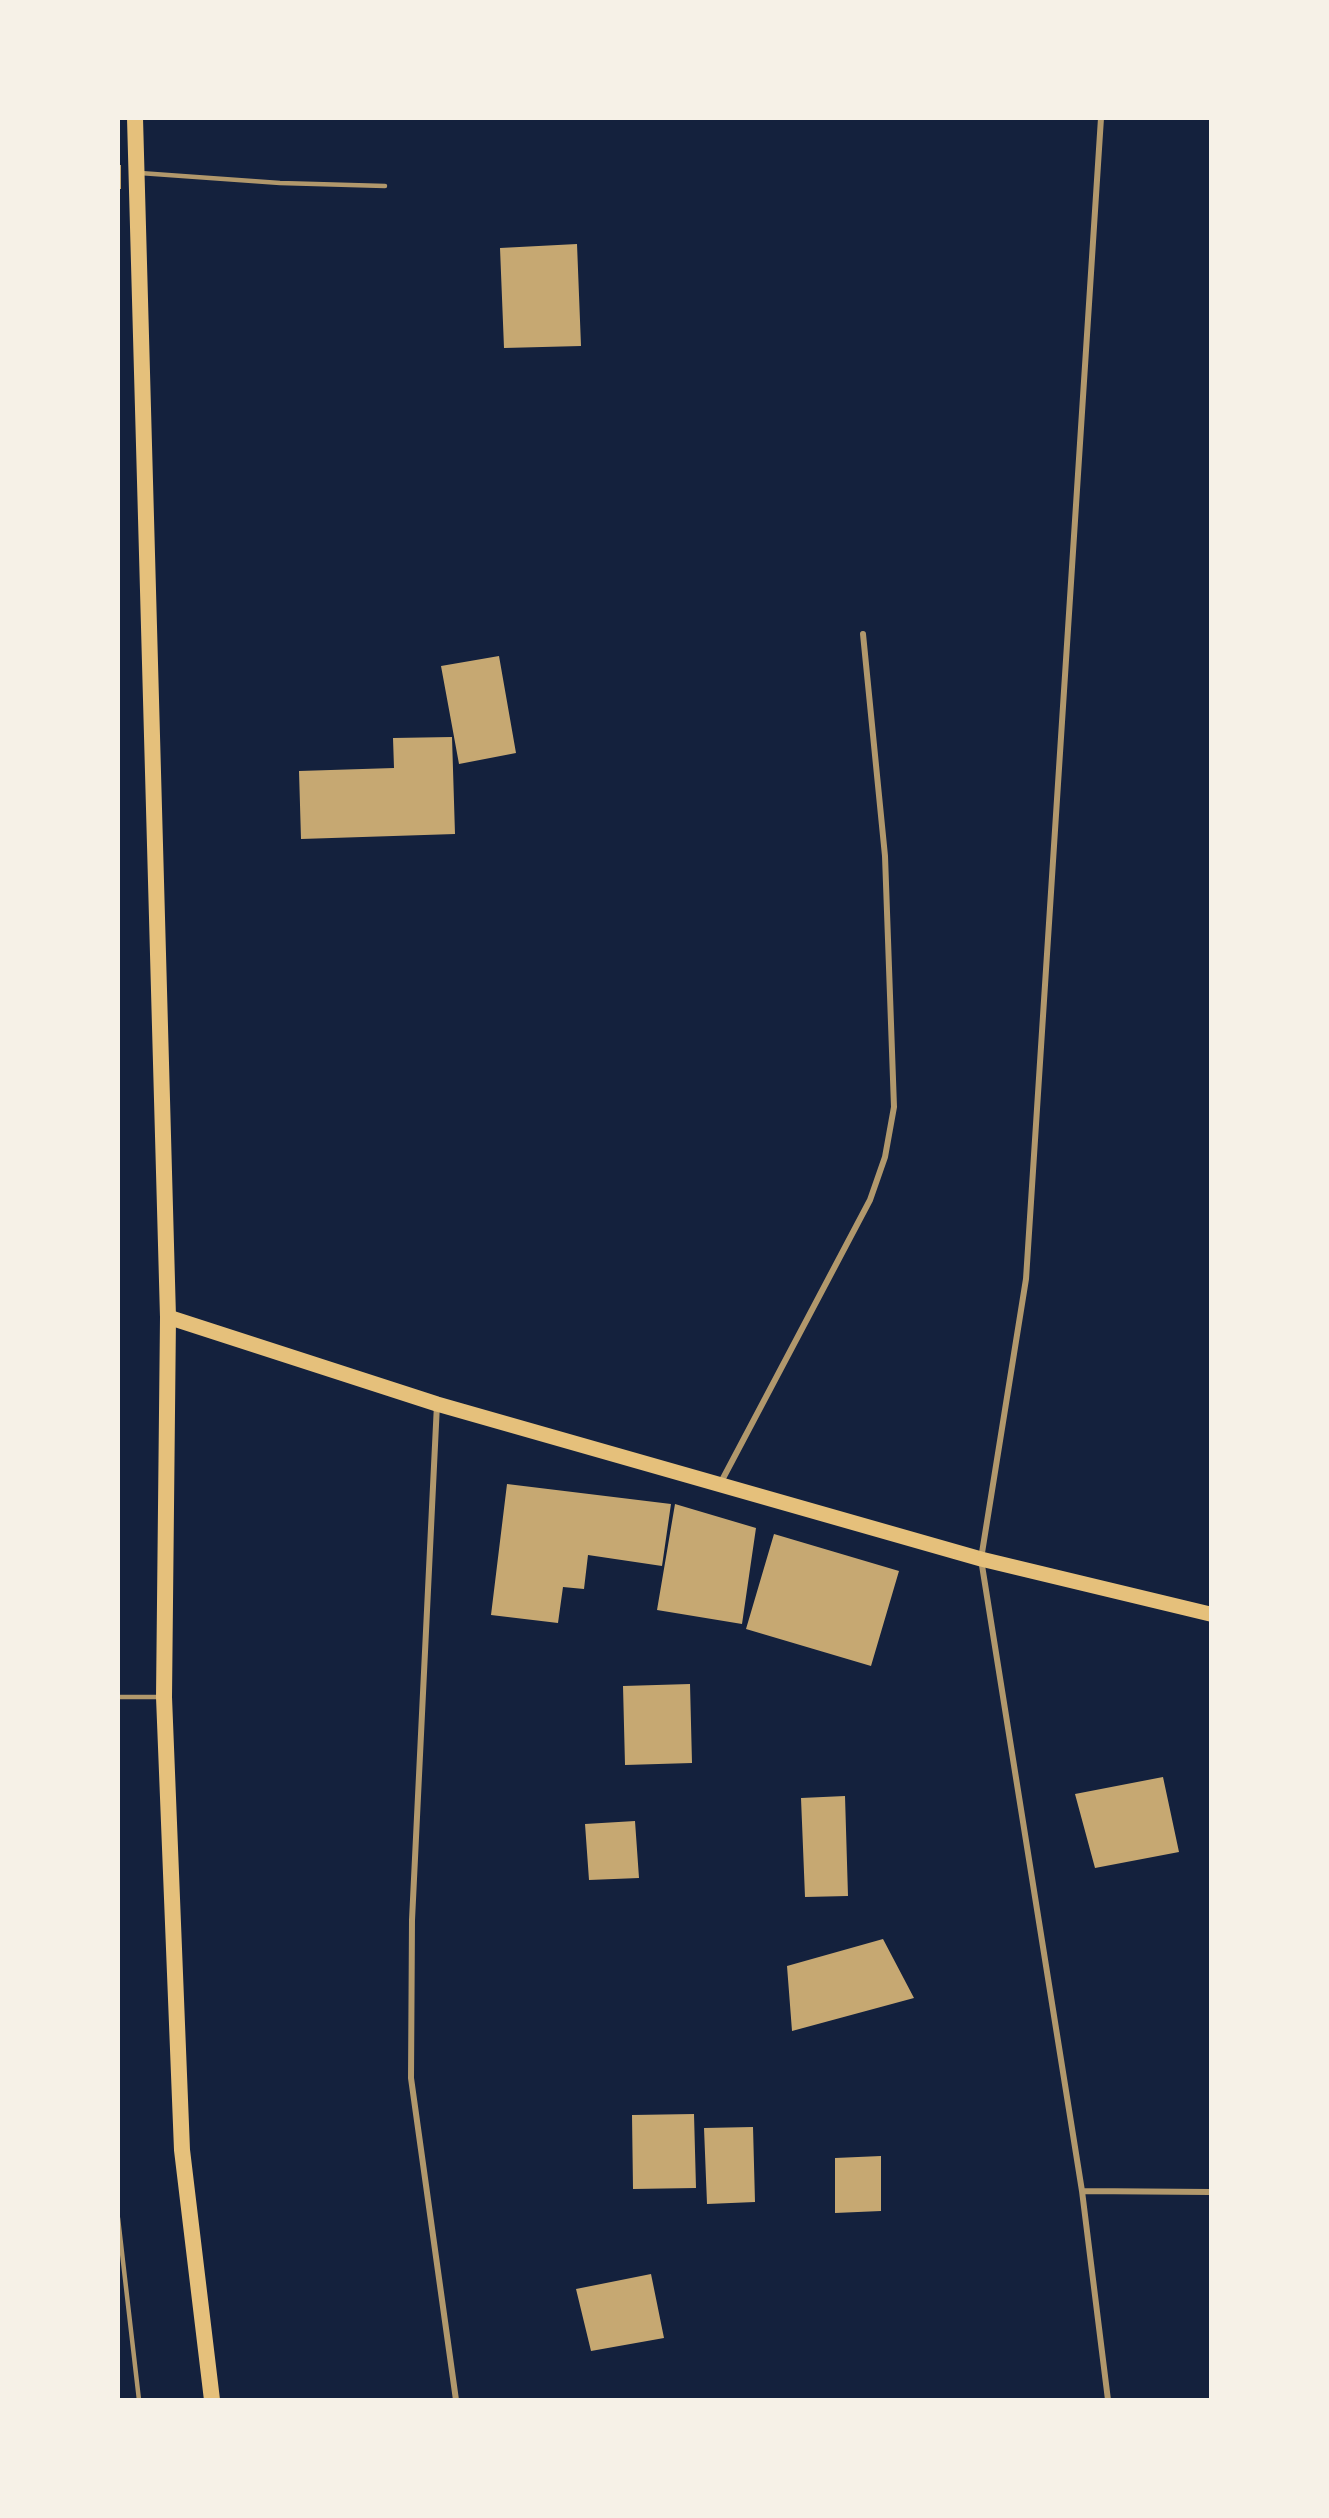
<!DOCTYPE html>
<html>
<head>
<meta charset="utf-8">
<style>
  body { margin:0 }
  #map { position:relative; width:1329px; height:2518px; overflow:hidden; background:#14213d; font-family:"DM Sans",sans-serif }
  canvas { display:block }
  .frame { position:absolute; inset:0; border:120px solid #f6f1e7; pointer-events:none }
</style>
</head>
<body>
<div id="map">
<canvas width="1329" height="2518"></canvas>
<div class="frame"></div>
</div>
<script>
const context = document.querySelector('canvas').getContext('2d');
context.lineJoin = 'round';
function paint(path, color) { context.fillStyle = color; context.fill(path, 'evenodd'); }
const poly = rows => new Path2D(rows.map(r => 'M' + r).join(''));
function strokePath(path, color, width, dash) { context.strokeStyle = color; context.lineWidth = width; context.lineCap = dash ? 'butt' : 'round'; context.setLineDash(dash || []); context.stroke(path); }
const building = poly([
  [118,165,121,165,121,189,118,189],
  [577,244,581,346,504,348,500,248],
  [499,656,516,753,459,764,441,666],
  [452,737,455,834,301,839,299,771,394,768,393,738],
  [507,1484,671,1504,662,1566,588,1555,584,1589,563,1587,558,1623,491,1615],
  [675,1504,756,1528,742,1624,657,1610],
  [774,1534,899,1571,871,1666,746,1629],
  [690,1684,692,1763,625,1765,623,1686],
  [1163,1777,1179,1852,1095,1868,1075,1794],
  [845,1796,848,1896,805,1897,801,1798],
  [635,1821,639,1878,589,1880,585,1824],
  [883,1939,914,1998,792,2031,787,1966],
  [694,2114,696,2188,633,2189,632,2115],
  [753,2127,755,2202,707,2204,704,2128],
  [881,2156,881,2211,835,2213,835,2158],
  [651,2274,664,2338,591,2351,576,2289]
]);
const service = poly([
  [140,173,280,183,385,186],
  [118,1697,162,1697],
  [118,2218,139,2400]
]);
const minor = poly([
  [1101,118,1026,1279,981,1559,1082,2191,1108,2400],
  [437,1404,412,1920,411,2078,456,2400],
  [720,1484,870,1200,885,1157,894,1107,885,856,863,634],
  [1082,2191,1210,2192]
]);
const primary = poly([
  [168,1317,437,1404,981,1559,1210,1614]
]);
const trunk = poly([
  [135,118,168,1317,164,1697,182,2150,212,2400]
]);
paint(building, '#c6a872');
strokePath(service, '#b1986c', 4.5);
strokePath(minor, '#b1986c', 6);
strokePath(primary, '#e5c07b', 15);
strokePath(trunk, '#e5c07b', 16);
</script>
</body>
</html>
